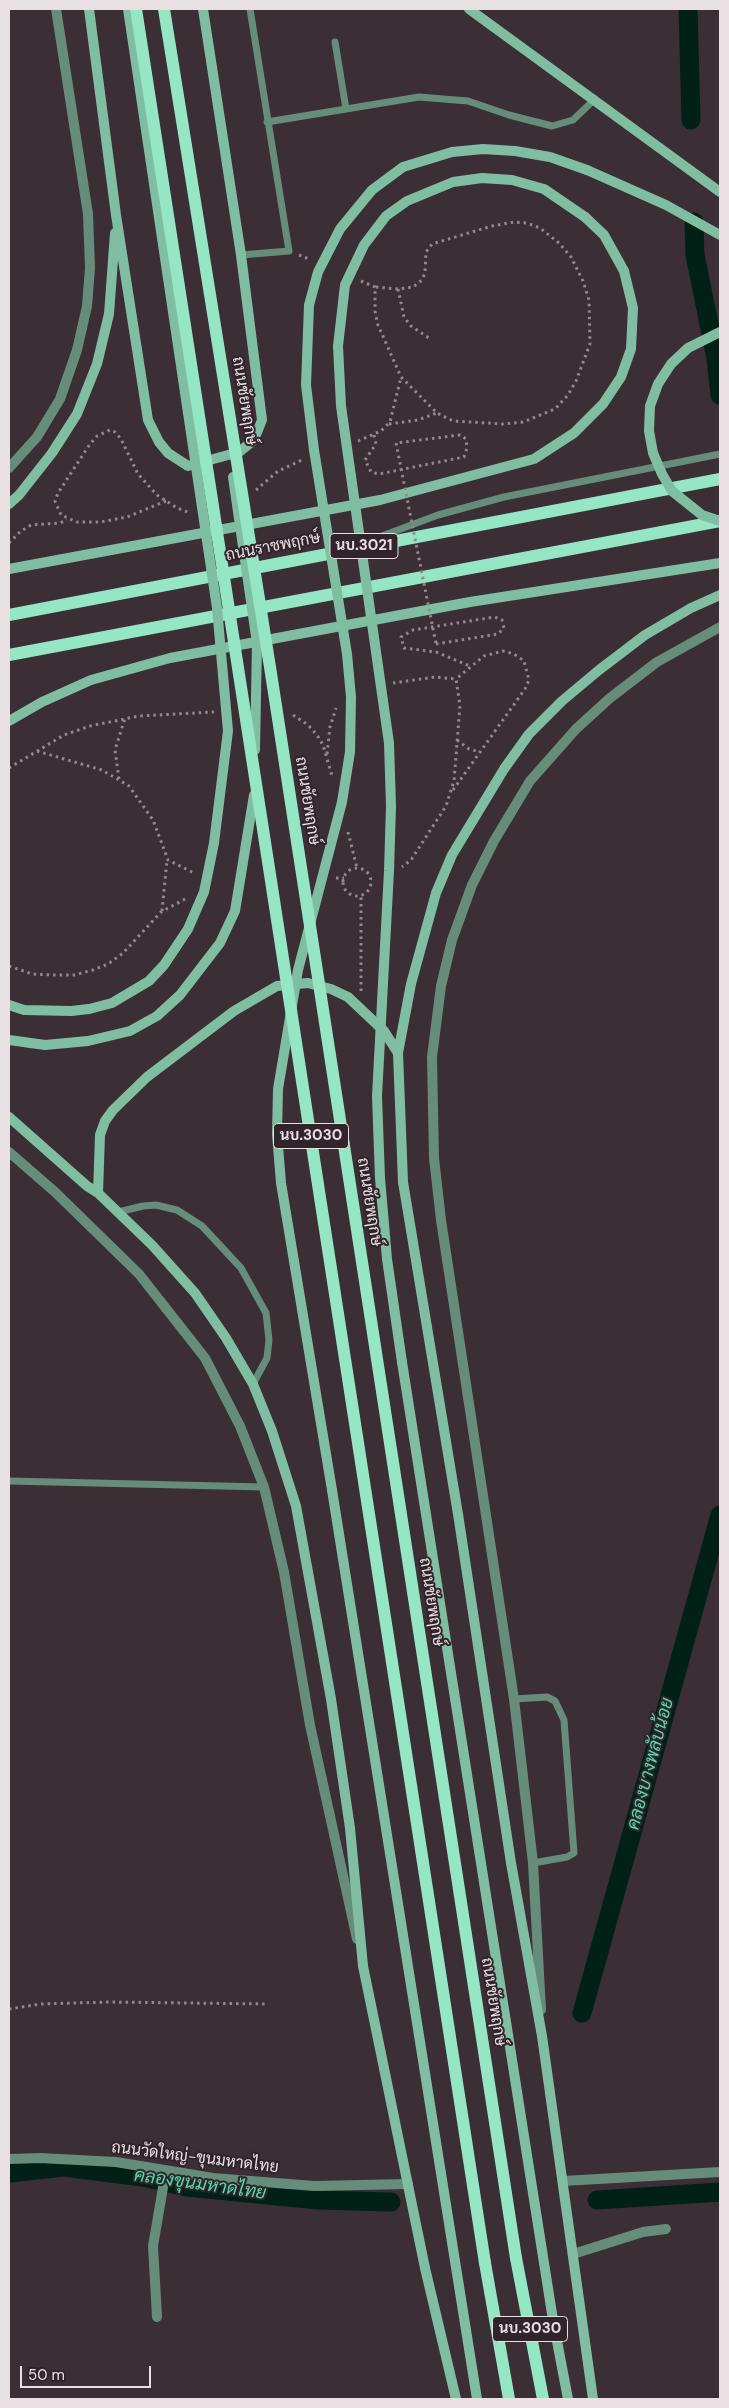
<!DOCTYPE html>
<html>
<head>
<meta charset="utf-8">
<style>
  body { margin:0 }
  #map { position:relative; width:729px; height:2408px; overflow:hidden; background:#3b2e35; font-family:"DM Sans",sans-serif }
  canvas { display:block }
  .frame { position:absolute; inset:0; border:10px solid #e9e0e4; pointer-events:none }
  .scale { position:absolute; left:20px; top:2366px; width:131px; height:22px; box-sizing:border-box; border:2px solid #e9e0e4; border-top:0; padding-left:6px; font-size:15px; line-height:18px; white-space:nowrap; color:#e9e0e4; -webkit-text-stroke:4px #31242b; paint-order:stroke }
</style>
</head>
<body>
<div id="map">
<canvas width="729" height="2408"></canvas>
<div class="frame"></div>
<div class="scale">50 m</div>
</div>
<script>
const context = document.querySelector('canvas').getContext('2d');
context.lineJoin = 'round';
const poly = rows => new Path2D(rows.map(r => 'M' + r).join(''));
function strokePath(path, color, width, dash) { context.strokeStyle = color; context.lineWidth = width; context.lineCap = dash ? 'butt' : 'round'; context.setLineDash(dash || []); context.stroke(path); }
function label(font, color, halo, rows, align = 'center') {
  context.font = font + ' "DM Sans",Sarabun,sans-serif'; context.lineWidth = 4; context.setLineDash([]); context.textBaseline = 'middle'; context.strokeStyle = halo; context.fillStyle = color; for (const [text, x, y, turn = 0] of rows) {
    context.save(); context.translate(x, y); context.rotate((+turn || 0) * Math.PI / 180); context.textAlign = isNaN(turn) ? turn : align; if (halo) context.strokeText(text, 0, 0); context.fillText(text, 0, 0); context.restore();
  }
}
const canal = poly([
  [688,9,691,120],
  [694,222,695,255,716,358,720,395],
  [582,2013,720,1515],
  [9,2173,64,2167,143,2177,187,2187,318,2200,391,2202],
  [597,2200,720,2192]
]);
const path = poly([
  [299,255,311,260],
  [361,281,375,287,375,311,378,325,401,377,437,413,453,421,503,424,523,422,555,409,568,395,576,381,590,344,589,300,583,281,571,257,559,243,540,228,527,223,514,222,492,226,432,244,426,252,425,273,422,280,413,287,398,289,375,287],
  [398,289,404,317,411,326,429,338],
  [389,424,418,420,437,413],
  [374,435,376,444,365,460,371,472,379,474,464,457,467,448,466,439,460,435,396,443],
  [358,441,381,431,390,422,401,377],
  [256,490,278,471,302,460],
  [166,501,127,517,100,522,77,522,61,515,55,501,58,493,90,444,97,436,110,430,115,432,121,439,138,474,157,495,177,508,190,513],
  [9,543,21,531,31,525,60,523,67,520],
  [436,644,498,634,504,628,502,620,495,617,413,630,401,637,404,648,436,652,470,666],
  [393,683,435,677,456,679,460,706,454,781,446,806,411,860,402,867],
  [293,715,308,725,317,735,323,745,332,776],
  [457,740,469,749,480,752],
  [37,751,102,770,129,786,153,820,168,860,194,873],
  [327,754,330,727,336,708],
  [9,768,64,735,90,726,139,716,214,712],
  [119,779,115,750,125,718],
  [453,790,525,689,529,680,524,661,514,654,503,651,484,656,456,679],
  [348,832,357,868],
  '343 882a14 14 0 1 1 28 0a14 14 0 1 1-28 0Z',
  [336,878,344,878],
  [162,911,167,860],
  [9,966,32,974,52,975,74,975,93,970,108,964,123,953,161,912,187,898],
  [361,991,361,896],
  [9,2009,41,2004,109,2002,268,2004]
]);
const service = poly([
  [335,42,346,109],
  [267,122,419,97,468,101,509,115,552,126,573,120,595,99],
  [241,255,289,251,250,9],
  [366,542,438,515,504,497,720,454],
  [118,1212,143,1206,156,1205,177,1210,202,1226,241,1268,266,1313,269,1340,267,1358,253,1384],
  [9,1481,264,1487],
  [514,1699,547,1697,555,1701,564,1720,574,1853,567,1857,533,1863]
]);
const minor = poly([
  [9,468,37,437,60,399,77,350,87,306,90,268,88,214,56,9],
  [9,1152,55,1192,139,1274,205,1358,240,1426,264,1487,284,1572,310,1725,357,1939],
  [541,2010,533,1863,514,1699,441,1220,434,1158,432,1057,441,986,452,940,472,885,494,841,530,781,576,729,610,698,657,662,720,627],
  [9,2159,40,2158,116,2162,213,2178,314,2186,408,2184],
  [563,2181,720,2172],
  [573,2254,643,2232,666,2229],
  [157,2317,153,2246,166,2170]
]);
const secondary = poly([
  [89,9,116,215,148,420,159,442,168,453,188,466,239,452,254,440,262,420,241,255,203,9],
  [469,9,720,192],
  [587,170,666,205,720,235],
  [9,504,19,495,52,453,77,414,97,364,109,314,115,233],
  [9,569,380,500,534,459,574,433,603,404,621,377,631,349,633,308,624,271,604,235,585,217],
  [9,721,42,702,91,680,170,658,470,602,720,563],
  [9,1005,24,1010,71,1011,89,1009],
  [9,1117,87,1186,98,1193,152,1245,195,1293,226,1338,253,1384,272,1431,296,1506,331,1699,350,1828,363,1966,425,2268,456,2399],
  [98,1193,100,1135,105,1121,113,1110,147,1077,234,1011,277,986,308,983,331,989,348,997,384,1031,398,1053],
  [402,1362,553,2320,568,2399],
  [332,1490,477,2399],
  [593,2399,542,2036,511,1863,458,1514,403,1182,398,1053,411,984,436,893,452,855,504,769,529,734,562,701,599,670,645,635,691,608,720,595]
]);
const primary = poly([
  [9,615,720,479],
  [9,655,720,521],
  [516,2258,543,2399],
  [485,2263,509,2399]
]);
const pathBridge = poly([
  [396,443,436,644]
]);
const secondaryBridge = poly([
  [720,332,688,348,671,364,658,384,650,406,649,431,653,453,662,474,672,491,702,515,720,521],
  [233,477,257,643,255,750],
  [89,1009,112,1003,149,981,164,965,188,929,204,892,214,843,228,731,217,608,128,9],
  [9,1040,45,1045,88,1041,130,1031,157,1016,180,995,220,943,235,911,254,795],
  [402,1362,387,1259,380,1178,377,1096,389,871,391,806,389,743,341,406,338,346,345,285,364,245,386,216,407,201,453,182,482,178,512,180,544,189,585,217],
  [332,1490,281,1183,277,1134,278,1089,298,970,342,802,350,752,351,697,347,654,314,450,306,385,309,305,318,272,340,229,372,190,403,167,452,152,483,149,515,151,550,157,587,170]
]);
const primaryBridge = poly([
  [136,9,485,2263],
  [164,9,270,667,516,2258]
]);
const shields = [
  [364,546,68],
  [311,1136,75],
  [530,2329,75]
];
const shieldNames = [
  ["นบ.3021",364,546],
  ["นบ.3030",311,1136],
  ["นบ.3030",530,2329]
];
const streetNames = [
  ["ถนนชัยพฤกษ์",244,401,81],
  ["ถนนราชพฤกษ์",273,547,-11],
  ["ถนนชัยพฤกษ์",307,801,81],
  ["ถนนชัยพฤกษ์",369,1202,81],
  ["ถนนชัยพฤกษ์",431,1602,81],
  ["ถนนชัยพฤกษ์",493,2002,81],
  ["ถนนวัดใหญ่-ขุนมหาดไทย",195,2158,7]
];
const waterNames = [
  ["คลองบางพลับน้อย",651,1764,-75],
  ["คลองขุนมหาดไทย",200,2185,8]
];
strokePath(canal, '#012116', 19);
strokePath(path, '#93888e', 3, [2.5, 4]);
strokePath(service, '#668c7b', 7);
strokePath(minor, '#668c7b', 10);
strokePath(secondary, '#80bea4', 10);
strokePath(primary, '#94e6c4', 12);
strokePath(pathBridge, '#93888e', 3, [2.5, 4]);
strokePath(secondaryBridge, '#80bea4', 10);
strokePath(primaryBridge, '#94e6c4', 12);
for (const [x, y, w] of shields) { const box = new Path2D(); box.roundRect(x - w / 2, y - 12.5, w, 25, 4); context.fillStyle = '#31242b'; context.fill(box); strokePath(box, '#e9e0e4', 1); }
label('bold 15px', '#e9e0e4', null, shieldNames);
label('16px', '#e9e0e4', '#31242b', streetNames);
label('italic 18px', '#50dcab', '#31242b', waterNames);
</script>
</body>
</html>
